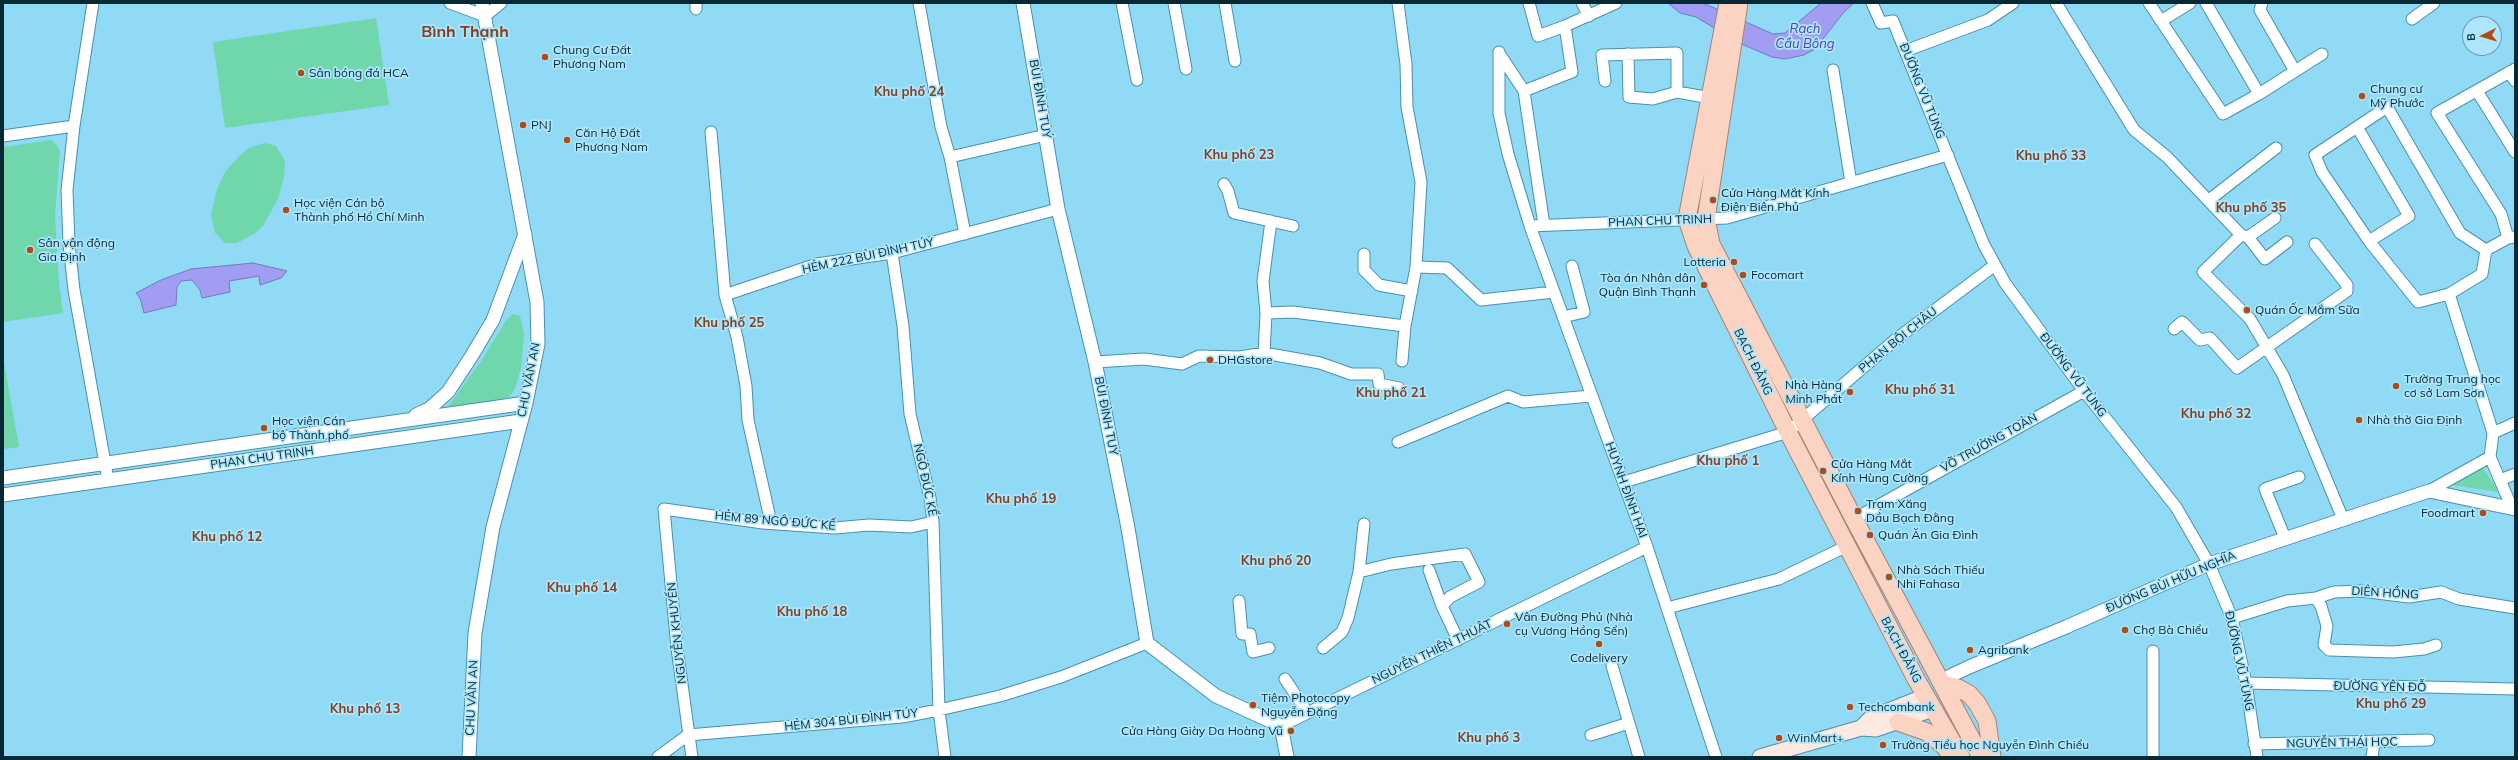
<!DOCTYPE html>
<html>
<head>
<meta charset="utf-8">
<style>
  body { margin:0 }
  #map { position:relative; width:2518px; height:760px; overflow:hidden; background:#91daf6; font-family:Mulish,sans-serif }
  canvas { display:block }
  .frame { position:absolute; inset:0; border:4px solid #082833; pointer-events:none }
  .north { position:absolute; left:2462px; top:16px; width:40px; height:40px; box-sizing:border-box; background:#ace5fc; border:1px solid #6a99ac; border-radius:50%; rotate:265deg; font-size:11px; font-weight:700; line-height:16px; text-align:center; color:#082833 }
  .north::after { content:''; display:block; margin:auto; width:14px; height:18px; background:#af4c14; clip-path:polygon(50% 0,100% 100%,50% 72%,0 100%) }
</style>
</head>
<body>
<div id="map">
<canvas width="2518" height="760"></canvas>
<div class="frame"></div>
<div class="north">B</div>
</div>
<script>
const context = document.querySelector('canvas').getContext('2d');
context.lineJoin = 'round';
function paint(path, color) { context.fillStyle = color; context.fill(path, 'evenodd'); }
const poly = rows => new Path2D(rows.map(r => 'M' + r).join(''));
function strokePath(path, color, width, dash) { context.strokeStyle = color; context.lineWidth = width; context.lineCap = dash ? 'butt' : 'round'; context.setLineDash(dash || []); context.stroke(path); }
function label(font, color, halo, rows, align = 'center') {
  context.font = font + ' Mulish,sans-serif'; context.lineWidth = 3.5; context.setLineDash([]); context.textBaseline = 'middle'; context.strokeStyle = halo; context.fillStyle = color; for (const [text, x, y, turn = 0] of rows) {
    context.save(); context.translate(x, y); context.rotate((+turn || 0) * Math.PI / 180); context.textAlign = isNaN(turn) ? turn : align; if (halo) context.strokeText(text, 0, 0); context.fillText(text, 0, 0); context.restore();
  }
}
const green = poly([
  [376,18,389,105,225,128,213,42],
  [51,140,57,145,60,151,55,216,59,283,63,313,3,322,3,147],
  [265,143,276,146,285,161,284,177,278,199,263,226,254,234,237,243,225,243,215,233,211,215,217,189,225,172,239,156,249,148],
  [513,314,520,316,524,334,521,368,515,389,509,397,499,401,447,408,481,361,507,319],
  [3,357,19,447,3,449],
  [2483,468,2499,492,2452,485,2450,480]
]);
const water = poly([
  [1668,3,1703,3,1773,34,1785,33,1821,3,1854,3,1844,12,1815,49,1804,55,1785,59,1772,57,1739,43,1696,17,1680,13,1668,3],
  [253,263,287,271,281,278,260,285,259,276,229,281,230,292,202,298,200,290,192,280,181,281,177,287,176,305,144,313,140,298,136,293,161,280,191,269,253,263]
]);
const minor = poly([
  [93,3,74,126,67,190,69,244,74,290,108,480],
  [450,3,485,16,501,3],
  [919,3,941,127,950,157,965,234],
  [1122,3,1137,80],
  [1174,3,1186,69],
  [1225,3,1235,61],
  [1398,3,1406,64,1407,107,1421,182,1416,267],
  [1582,3,1589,16],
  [1872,3,1881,23,1893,21,1984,245,2005,283,2084,391,2176,507,2209,564,2232,618,2246,683,2257,757],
  [2056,3,2134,130,2167,157,2241,235,2203,272,2250,319,2283,375,2343,519],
  [2149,3,2223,114,2259,94,2322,54],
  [2206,3,2259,94],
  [2262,3,2260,10,2295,71],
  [696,9,696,3],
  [2412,19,2434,3],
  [2161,21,2190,3],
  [1565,26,1616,3],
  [1905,51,1988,20,2013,3],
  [1499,52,1499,113,1508,154,1530,226,1647,547,1716,757],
  [1499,53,1524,91,1544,225],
  [1628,54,1629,97,1653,99,1677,92,1711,98],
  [1833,70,1851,183],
  [2509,72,2515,81],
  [1605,81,1602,55,1677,53,1677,92],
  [1524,91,1572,72,1565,26,1538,36,1529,3],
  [2477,91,2515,152],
  [2357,127,2387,107,2460,233,2486,250],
  [711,132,725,295,737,337,746,386,748,420,771,523],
  [3,136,74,126],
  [950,157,1046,135],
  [1224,184,1228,191,1234,213,1293,226],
  [2209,200,2276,148],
  [1530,226,1727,218,1948,155],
  [2241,235,2248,237,2275,218],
  [2248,237,2265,259,2287,242],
  [2508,238,2501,214,2437,113,2515,69],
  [2369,241,2409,216,2357,127,2315,155,2322,172,2369,241,2418,302,2449,294],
  [892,253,903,326,910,414,930,498,933,522,939,710,945,757],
  [1364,254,1364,270,1379,285,1412,291],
  [725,295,817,264,892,253,1058,209],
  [1266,313,1293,312,1405,326,1416,267,1447,268,1481,300,1554,292],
  [1563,317,1584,312,1572,266],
  [2174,329,2182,322,2200,340,2210,338,2237,368,2347,291,2347,285,2315,244],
  [1264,353,1266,313,1263,281,1271,221],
  [1402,361,1405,326],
  [1095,362,1144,359,1182,364,1199,356,1240,357,1264,353,1320,363,1351,374,1378,374,1379,384,1399,388],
  [2493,433,2515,423],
  [1398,442,1508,396,1523,402,1591,396],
  [2490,457,2493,433,2449,294,2482,274,2486,250,2508,238,2515,237],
  [2490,457,2512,508],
  [2500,480,2515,474],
  [1624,482,1788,432,1895,340,1995,265],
  [2429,491,2490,457],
  [1854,519,2084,391],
  [2285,538,2265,489,2299,477],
  [1429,570,1442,606],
  [1359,572,1391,564,1465,554,1479,582,1450,597,1442,606,1458,640],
  [2316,598,2321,606,2327,626,2324,645,2329,650,2393,652,2424,649,2436,645],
  [1239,601,1242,634,1250,634,1253,652,1269,648],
  [1667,608,1779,579,1847,546],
  [2232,618,2287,601,2316,598,2334,592,2361,591,2409,597,2441,592,2459,599,2515,608],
  [1323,648,1342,632,1348,618,1359,572,1364,524],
  [2153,651,2153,757],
  [1612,666,1639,757],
  [1285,679,1307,712],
  [2246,683,2515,689],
  [1281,726,1647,547],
  [1591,735,1629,723],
  [2254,744,2429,740],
  [658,757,688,735,902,717,939,710,1000,696,1061,677,1147,643],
  [692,757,677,648,664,509,763,523,835,528,869,525,911,527,933,522],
  [2372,757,2374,743]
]);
const tertiary = poly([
  [1023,3,1058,209,1095,362,1128,528,1147,643,1216,696,1281,726,1287,757],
  [416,415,429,409,448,392,471,357,493,320,525,234],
  [3,478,526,403],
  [3,495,521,421],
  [1943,684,1950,676,1969,667,2066,627,2209,564,2429,491,2515,509],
  [469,757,475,633,493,527,526,403,538,344,537,302,482,3]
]);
const secondary = poly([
  [1861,728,1871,718,1926,696],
  [1760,757,1861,728,1876,729,1933,709]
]);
const primary = poly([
  [1728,3,1687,219,1696,246,1788,432,1916,679,1961,757],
  [1739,3,1706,219,1711,244,1854,519,1981,757],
  [1943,684,1958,688,1969,694,1977,703,1987,721,1992,757],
  [1898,722,1927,732,1945,747,1952,757]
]);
const markers = [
  [545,57,4,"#af4c14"],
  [301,73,4,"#af4c14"],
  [2362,96,4,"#af4c14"],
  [523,125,4,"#af4c14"],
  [567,140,4,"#af4c14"],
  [1713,200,4,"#af4c14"],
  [286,210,4,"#af4c14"],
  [30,250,4,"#af4c14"],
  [1734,262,4,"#af4c14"],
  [1743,275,4,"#af4c14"],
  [1704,285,4,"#af4c14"],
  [2247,310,4,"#af4c14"],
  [1210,360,4,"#af4c14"],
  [2396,386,4,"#af4c14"],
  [1850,392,4,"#af4c14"],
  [2359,420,4,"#af4c14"],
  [264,428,4,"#af4c14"],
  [1823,471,4,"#af4c14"],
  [1858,511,4,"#af4c14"],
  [2483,513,4,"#af4c14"],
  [1870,535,4,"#af4c14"],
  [1889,577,4,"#af4c14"],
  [1507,624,4,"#af4c14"],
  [2125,630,4,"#af4c14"],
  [1599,644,4,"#af4c14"],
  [1970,650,4,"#af4c14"],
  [1253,705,4,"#af4c14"],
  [1850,707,4,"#af4c14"],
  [1291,731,4,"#af4c14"],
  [1779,738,4,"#af4c14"],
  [1883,745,4,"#af4c14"]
];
const poiNames = [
  ["Chung Cư Đất",553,50],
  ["Phương Nam",553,64],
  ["Sân bóng đá HCA",309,73],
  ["Chung cư",2370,89],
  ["Mỹ Phước",2370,103],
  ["PNJ",531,125],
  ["Căn Hộ Đất",575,133],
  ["Phương Nam",575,147],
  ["Cửa Hàng Mắt Kính",1721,193],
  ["Điện Biên Phủ",1721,207],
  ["Học viện Cán bộ",294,203],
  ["Thành phố Hồ Chí Minh",294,217],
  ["Sân vận động",38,243],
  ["Gia Định",38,257],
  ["Lotteria",1726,262,"right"],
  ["Focomart",1751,275],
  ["Tòa án Nhân dân",1696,278,"right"],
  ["Quận Bình Thạnh",1696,292,"right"],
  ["Quán Ốc Mắm Sữa",2255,310],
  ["DHGstore",1218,360],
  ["Trường Trung học",2404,379],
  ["cơ sở Lam Sơn",2404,393],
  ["Nhà Hàng",1842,385,"right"],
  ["Minh Phát",1842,399,"right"],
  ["Nhà thờ Gia Định",2367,420],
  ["Học viện Cán",272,421],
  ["bộ Thành phố",272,435],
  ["Cửa Hàng Mắt",1831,464],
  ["Kính Hùng Cường",1831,478],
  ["Trạm Xăng",1866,504],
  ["Dầu Bạch Đằng",1866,518],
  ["Foodmart",2475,513,"right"],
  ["Quán Ăn Gia Đình",1878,535],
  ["Nhà Sách Thiếu",1897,570],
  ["Nhi Fahasa",1897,584],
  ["Vân Đường Phủ (Nhà",1515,617],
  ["cụ Vương Hồng Sển)",1515,631],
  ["Chợ Bà Chiểu",2133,630],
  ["Agribank",1978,650],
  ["Codelivery",1599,658,"center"],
  ["Tiệm Photocopy",1261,698],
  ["Nguyễn Đặng",1261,712],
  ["Techcombank",1858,707],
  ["Cửa Hàng Giày Da Hoàng Vũ",1283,731,"right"],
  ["WinMart+",1787,738],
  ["Trường Tiểu học Nguyễn Đình Chiểu",1891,745]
];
const streetNames = [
  ["ĐƯỜNG VŨ TÙNG",1922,91,68],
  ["BÙI ĐÌNH TUÝ",1040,99,80],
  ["PHAN CHU TRINH",1660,221,-2],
  ["HẺM 222 BÙI ĐÌNH TÚY",868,256,-12],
  ["PHAN BỘI CHÂU",1898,340,-39],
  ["BẠCH ĐẰNG",1753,362,64],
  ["ĐƯỜNG VŨ TÙNG",2073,375,53],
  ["CHU VĂN AN",529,380,-79],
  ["BÙI ĐÌNH TUÝ",1106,416,79],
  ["VÕ TRƯỜNG TOẢN",1989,443,-29],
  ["PHAN CHU TRINH",262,458,-8],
  ["NGÔ ĐỨC KẾ",925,480,78],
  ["HUỲNH ĐÌNH HAI",1626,490,70],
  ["HẺM 89 NGÔ ĐỨC KẾ",775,521,5],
  ["ĐƯỜNG BÙI HỮU NGHĨA",2171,582,-23],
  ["DIÊN HỒNG",2385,593,3],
  ["NGUYỄN KHUYẾN",677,633,-96],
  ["BẠCH ĐẰNG",1901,650,62],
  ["NGUYỄN THIỆN THUẬT",1432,652,-26],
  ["ĐƯỜNG VŨ TÙNG",2239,661,78],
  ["ĐƯỜNG YÊN ĐỖ",2380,687,1],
  ["CHU VĂN AN",472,698,-87],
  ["HẺM 304 BÙI ĐÌNH TÚY",851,720,-6],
  ["NGUYỄN THÁI HỌC",2342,743,-1]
];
const waterNames = [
  ["Rạch",1805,29],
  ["Cầu Bông",1805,44]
];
const neighbourhoodNames = [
  ["Khu phố 24",909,92],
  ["Khu phố 23",1239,155],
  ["Khu phố 33",2051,156],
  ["Khu phố 35",2251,208],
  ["Khu phố 25",729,323],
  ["Khu phố 31",1920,390],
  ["Khu phố 21",1391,393],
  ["Khu phố 32",2216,414],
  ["Khu phố 1",1728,461],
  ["Khu phố 19",1021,499],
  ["Khu phố 12",227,537],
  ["Khu phố 20",1276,561],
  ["Khu phố 14",582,588],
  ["Khu phố 18",812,612],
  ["Khu phố 29",2391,704],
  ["Khu phố 13",365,709],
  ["Khu phố 3",1489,738]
];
const districtNames = [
  ["Bình Thạnh",465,32]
];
paint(green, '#70d6ac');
paint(water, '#a19df2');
strokePath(water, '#737ab9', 1);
strokePath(minor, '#4891ac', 13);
strokePath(tertiary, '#4891ac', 15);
strokePath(secondary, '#4891ac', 17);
strokePath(primary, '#a38475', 19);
strokePath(minor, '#fff', 11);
strokePath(tertiary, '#fff', 13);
strokePath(secondary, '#fce9e0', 15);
strokePath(primary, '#fad3c2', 17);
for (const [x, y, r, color] of markers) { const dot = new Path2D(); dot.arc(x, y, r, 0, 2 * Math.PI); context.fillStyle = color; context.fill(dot); strokePath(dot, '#ace5fc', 1.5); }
label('12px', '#082833', '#ace5fc', poiNames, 'left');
label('12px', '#082833', '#ace5fc', streetNames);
label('italic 13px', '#5042a4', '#ace5fc', waterNames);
label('bold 13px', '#824121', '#ace5fc', neighbourhoodNames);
label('bold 16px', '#824121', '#ace5fc', districtNames);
</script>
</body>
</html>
